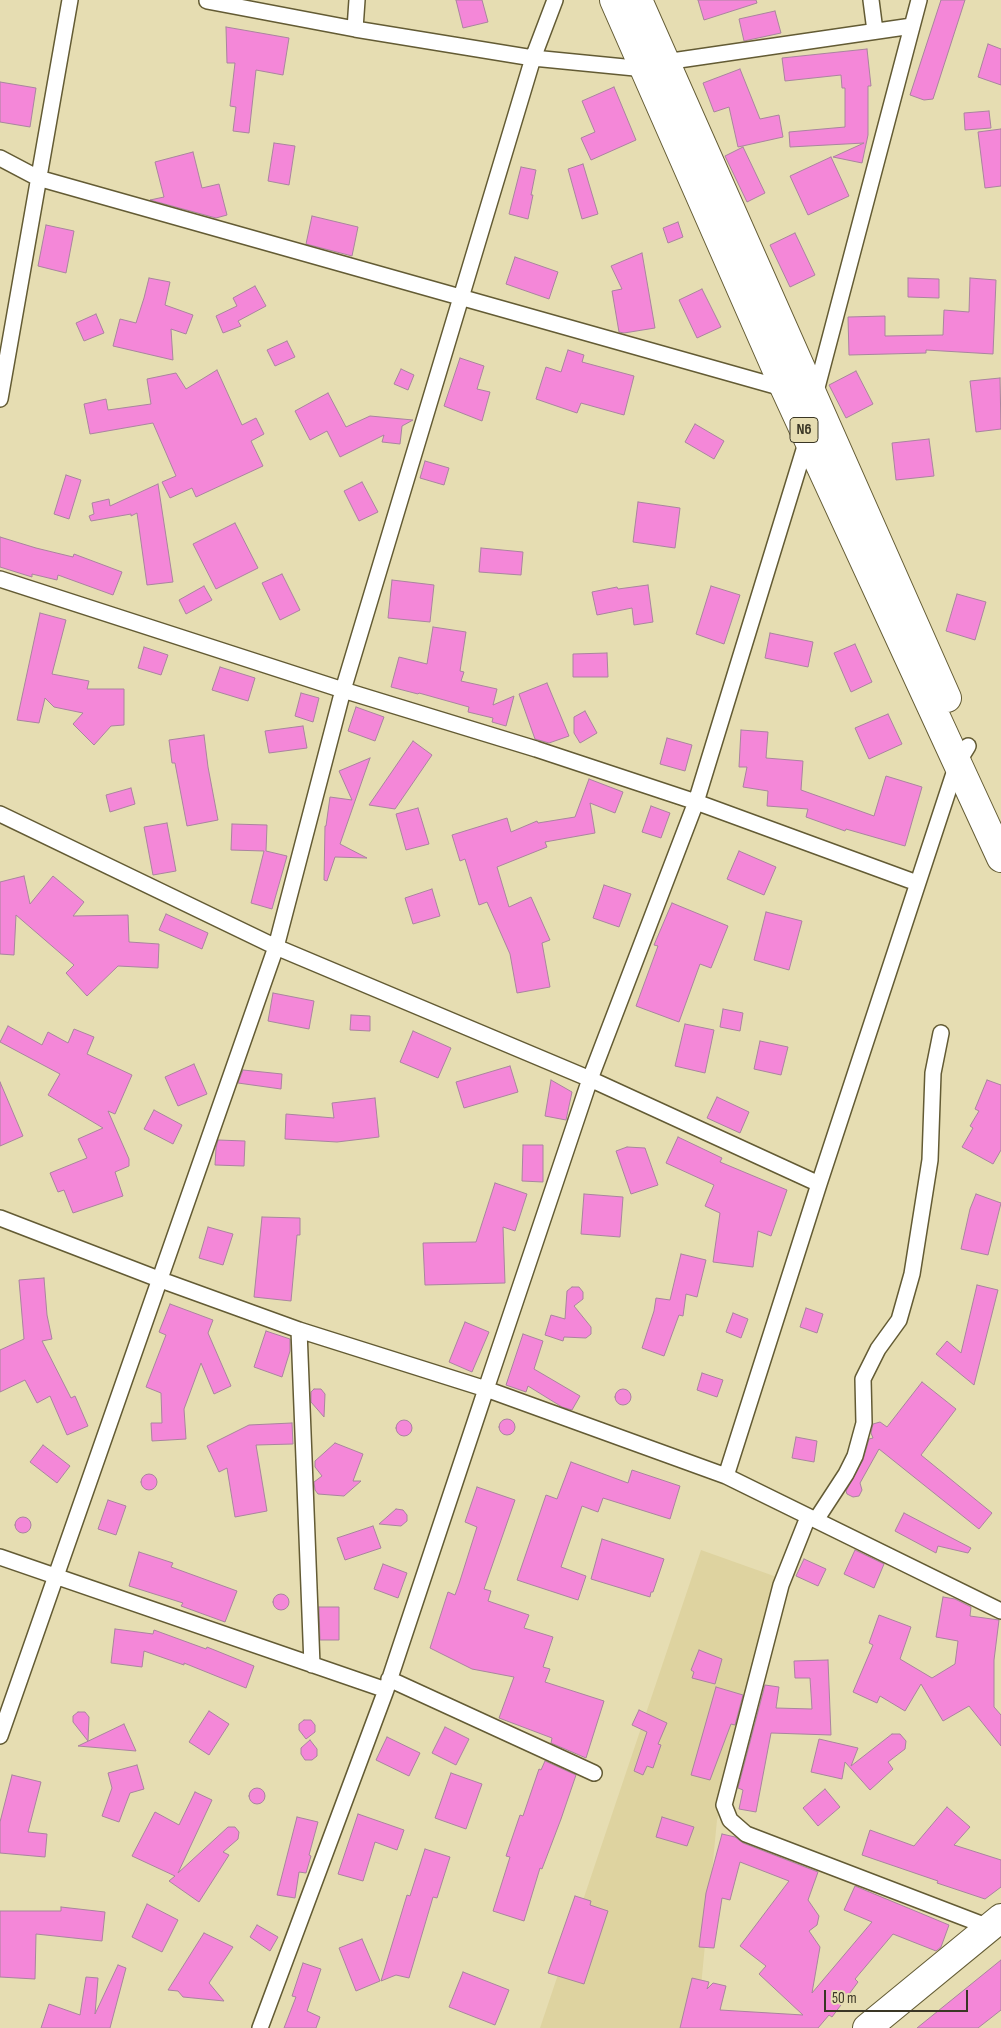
<!DOCTYPE html>
<html>
<head>
<meta charset="utf-8">
<style>
  body { margin:0 }
  #map { position:relative; width:1001px; height:2028px; overflow:hidden; background:#e6ddb2; font-family:"Sofia Sans Condensed",sans-serif }
  canvas { display:block }
  .scale { position:absolute; left:824px; top:1990px; width:144px; height:22px; box-sizing:border-box; border:2px solid #3a3625; border-top:0; padding-left:6px; font-size:15px; line-height:18px; white-space:nowrap; color:#3a3625; -webkit-text-stroke:4px #e6ddb2; paint-order:stroke }
</style>
</head>
<body>
<div id="map">
<canvas width="1001" height="2028"></canvas>
<div class="scale">50 m</div>
</div>
<script>
const context = document.querySelector('canvas').getContext('2d');
context.lineJoin = 'round';
function paint(path, color) { context.fillStyle = color; context.fill(path, 'evenodd'); }
const poly = rows => new Path2D(rows.map(r => 'M' + r).join(''));
function strokePath(path, color, width, dash) { context.strokeStyle = color; context.lineWidth = width; context.lineCap = dash ? 'butt' : 'round'; context.setLineDash(dash || []); context.stroke(path); }
function label(font, color, halo, rows, align = 'center') {
  context.font = font + ' "Sofia Sans Condensed",sans-serif'; context.lineWidth = 4.5; context.setLineDash([]); context.textBaseline = 'middle'; context.strokeStyle = halo; context.fillStyle = color; for (const [text, x, y, turn = 0] of rows) {
    context.save(); context.translate(x, y); context.rotate((+turn || 0) * Math.PI / 180); context.textAlign = isNaN(turn) ? turn : align; if (halo) context.strokeText(text, 0, 0); context.fillText(text, 0, 0); context.restore();
  }
}
const built = poly([
  [701,1550,788,1581,717,1820,697,2028,540,2028]
]);
const building = poly([
  [456,0,482,0,488,22,463,28,456,0],
  [698,0,756,0,757,3,704,20,698,0],
  [941,0,965,0,933,99,924,100,910,95,941,0],
  [775,11,781,33,744,41,739,19,775,11],
  [226,27,289,38,283,75,256,70,249,133,233,131,236,107,230,106,235,63,227,63,226,27],
  [988,44,1001,49,1001,85,978,77,988,44],
  [867,49,871,86,868,86,868,135,862,163,833,157,864,143,790,147,789,132,845,127,845,88,842,88,841,75,785,81,782,58,867,49],
  [740,69,760,119,779,115,783,137,738,147,729,107,714,112,703,83,740,69],
  [0,82,36,88,30,127,0,122,0,82],
  [614,87,636,140,591,160,581,138,595,132,582,101,614,87],
  [989,111,991,128,965,130,964,113,989,111],
  [1001,129,1001,186,985,188,978,132,1001,129],
  [274,143,295,146,289,185,268,181,274,143],
  [743,147,765,193,747,202,725,156,743,147],
  [193,152,202,188,219,184,227,215,216,218,150,200,164,197,155,162,193,152],
  [831,157,849,196,808,215,790,176,831,157],
  [583,164,598,214,582,219,568,169,583,164],
  [521,167,536,170,531,195,533,195,528,219,509,214,521,167],
  [312,216,358,227,352,256,306,244,312,216],
  [678,222,683,237,668,243,663,228,678,222],
  [46,225,74,231,66,273,38,266,46,225],
  [795,233,815,275,790,287,770,245,795,233],
  [642,253,655,328,624,333,619,332,612,291,622,289,611,266,642,253],
  [515,257,558,272,549,299,506,284,515,257],
  [149,278,170,282,165,305,193,315,186,334,171,329,173,360,113,346,120,319,136,323,144,298,149,278],
  [908,278,939,279,939,298,908,297,908,278],
  [970,278,996,280,993,354,926,350,926,353,849,355,848,317,885,316,885,336,943,335,944,310,969,312,970,278],
  [255,286,266,306,238,321,241,326,223,333,216,316,237,306,233,298,255,286],
  [702,289,721,327,697,338,679,300,702,289],
  [96,314,104,333,84,341,76,323,96,314],
  [287,341,295,357,275,366,267,350,287,341],
  [568,350,584,355,582,362,634,376,624,415,581,403,577,413,536,399,546,367,561,372,568,350],
  [460,358,484,366,477,389,490,392,482,421,444,406,460,358],
  [401,369,414,375,408,390,394,384,401,369],
  [217,370,242,425,256,418,264,434,251,441,263,466,196,497,192,488,170,498,162,482,176,476,153,423,90,434,84,404,106,399,108,410,151,404,147,379,176,373,186,389,217,370],
  [856,371,873,404,846,418,829,385,856,371],
  [1000,378,1001,429,976,432,970,381,1000,378],
  [328,393,346,427,370,416,413,420,402,426,400,444,382,442,384,435,340,457,327,431,310,440,295,411,328,393],
  [695,424,724,441,714,459,685,442,695,424],
  [929,439,934,476,896,480,892,443,929,439],
  [425,461,449,468,444,485,420,478,425,461],
  [66,475,81,480,69,519,54,514,66,475],
  [362,482,378,512,359,521,344,491,362,482],
  [158,484,173,582,147,585,137,513,131,516,131,514,91,521,89,516,94,514,92,503,109,499,110,506,158,484],
  [638,502,680,508,675,548,633,542,638,502],
  [235,523,258,568,216,589,193,544,235,523],
  [0,537,36,548,73,557,74,554,122,572,113,595,58,575,57,580,32,574,32,577,0,567,0,537],
  [481,548,523,552,521,575,479,572,481,548],
  [282,574,300,610,280,620,262,583,282,574],
  [392,580,434,585,430,622,388,618,392,580],
  [648,585,653,622,634,625,632,608,597,615,592,592,617,587,618,589,648,585],
  [204,586,212,600,186,614,179,600,204,586],
  [711,586,740,595,724,644,696,634,711,586],
  [957,594,986,602,975,640,946,631,957,594],
  [40,613,66,620,52,674,89,681,87,689,124,689,124,725,111,726,94,745,73,724,83,713,54,707,45,698,39,723,17,720,40,613],
  [433,627,466,632,460,671,464,672,461,681,497,689,493,705,514,696,506,726,492,722,493,718,468,712,469,707,419,693,418,694,391,687,399,657,427,664,433,627],
  [770,633,813,642,808,667,765,658,770,633],
  [855,644,872,682,851,692,834,653,855,644],
  [144,647,168,655,161,675,138,668,144,647],
  [607,653,608,677,573,677,573,654,607,653],
  [220,667,255,678,248,701,212,690,220,667],
  [547,683,569,736,549,743,535,739,519,694,547,683],
  [301,693,319,698,313,722,295,716,301,693],
  [356,707,384,717,375,741,348,731,356,707],
  [585,711,597,733,580,743,574,733,574,717,585,711],
  [888,714,902,744,869,759,855,728,888,714],
  [303,726,307,748,269,753,265,731,303,726],
  [741,730,768,732,766,758,803,761,801,790,874,816,886,776,922,787,905,846,846,829,845,831,806,817,808,809,767,806,768,791,743,787,747,767,739,767,741,730],
  [204,735,208,767,218,820,187,826,175,763,172,763,169,740,204,735],
  [667,738,692,745,685,771,660,764,667,738],
  [413,741,432,755,395,809,369,805,413,741],
  [370,758,340,844,367,858,335,857,327,881,324,880,325,826,326,826,330,797,352,800,339,771,370,758],
  [589,779,623,792,615,813,590,803,595,833,545,842,547,847,497,867,509,907,531,897,550,940,542,943,550,987,517,993,510,954,487,902,479,905,465,859,460,861,452,835,507,818,511,832,537,821,538,823,575,817,589,779],
  [131,788,135,804,110,812,106,795,131,788],
  [651,806,670,813,661,838,642,832,651,806],
  [418,808,429,844,406,850,396,814,418,808],
  [167,823,176,871,153,875,144,827,167,823],
  [232,824,267,825,266,851,287,856,272,909,251,903,264,851,231,850,232,824],
  [739,851,776,867,764,895,727,879,739,851],
  [24,876,30,904,53,876,84,902,73,916,128,915,129,942,159,944,158,968,118,966,87,996,66,973,74,965,16,915,14,955,0,954,0,882,24,876],
  [604,885,631,894,619,927,593,918,604,885],
  [432,889,440,916,413,924,405,898,432,889],
  [672,903,728,926,711,968,700,964,679,1022,636,1006,658,946,654,945,672,903],
  [766,912,802,921,789,970,754,960,766,912],
  [166,914,208,933,202,949,159,930,166,914],
  [273,993,314,1001,309,1029,268,1021,273,993],
  [723,1009,743,1013,740,1031,720,1027,723,1009],
  [351,1015,370,1016,370,1031,350,1030,351,1015],
  [685,1024,714,1030,705,1073,675,1066,685,1024],
  [8,1026,42,1045,48,1032,68,1043,74,1029,94,1037,87,1054,132,1075,115,1114,108,1111,129,1159,129,1166,115,1172,123,1196,73,1213,64,1190,58,1192,50,1173,87,1158,78,1139,103,1128,48,1095,60,1074,0,1042,8,1026],
  [413,1031,451,1048,438,1078,400,1062,413,1031],
  [760,1041,788,1047,781,1075,754,1069,760,1041],
  [194,1064,207,1094,178,1106,165,1077,194,1064],
  [510,1066,518,1092,464,1108,456,1082,510,1066],
  [243,1070,282,1074,281,1089,238,1083,243,1070],
  [551,1080,572,1092,566,1120,545,1116,551,1080],
  [987,1080,1001,1085,1001,1150,993,1164,962,1147,973,1128,970,1126,979,1111,975,1109,987,1080],
  [0,1082,23,1136,0,1146,0,1082],
  [717,1097,749,1112,740,1133,707,1118,717,1097],
  [375,1098,379,1137,337,1142,285,1139,286,1114,334,1118,332,1103,375,1098],
  [154,1110,182,1125,173,1144,144,1129,154,1110],
  [678,1137,722,1158,720,1162,787,1190,771,1236,758,1231,753,1267,713,1262,720,1213,705,1206,714,1185,666,1163,678,1137],
  [218,1140,245,1141,244,1166,215,1165,216,1148,218,1140],
  [523,1145,543,1145,543,1182,522,1181,523,1145],
  [627,1147,645,1148,658,1185,631,1194,616,1151,627,1147],
  [495,1183,527,1194,515,1231,503,1227,505,1283,425,1285,423,1243,476,1242,495,1183],
  [584,1194,623,1197,620,1237,581,1234,584,1194],
  [976,1194,1001,1203,988,1255,961,1249,970,1209,976,1194],
  [262,1217,300,1218,300,1235,297,1235,291,1301,254,1297,262,1217],
  [208,1227,233,1234,223,1265,199,1258,208,1227],
  [681,1254,706,1260,697,1297,686,1294,683,1316,679,1315,664,1356,642,1348,654,1311,656,1298,670,1300,681,1254],
  [44,1278,47,1315,52,1339,42,1341,71,1398,75,1396,88,1426,67,1435,50,1396,37,1403,25,1380,0,1392,0,1350,24,1339,19,1280,44,1278],
  [977,1285,998,1290,974,1385,936,1354,947,1341,961,1353,977,1285],
  [572,1287,579,1287,583,1292,583,1299,574,1306,591,1327,591,1334,586,1338,564,1337,563,1341,545,1335,551,1315,565,1319,567,1291,572,1287],
  [170,1304,213,1320,208,1333,231,1386,214,1394,201,1363,184,1409,186,1439,152,1441,151,1423,162,1423,161,1393,146,1387,166,1335,159,1332,170,1304],
  [806,1308,823,1314,817,1333,800,1327,806,1308],
  [733,1313,748,1319,741,1338,726,1332,733,1313],
  [465,1322,489,1332,472,1372,449,1362,465,1322],
  [266,1331,290,1339,290,1351,282,1377,254,1367,266,1331],
  [523,1334,543,1341,534,1369,580,1396,572,1410,562,1407,528,1386,526,1392,506,1385,523,1334],
  [702,1373,723,1380,717,1397,697,1390,702,1373],
  [922,1382,956,1409,921,1455,992,1513,979,1529,879,1449,860,1483,862,1490,859,1496,853,1497,847,1494,846,1491,863,1460,869,1439,873,1438,871,1433,873,1424,880,1422,887,1427,922,1382],
  '615 1397a8 8 0 1 1 16 0a8 8 0 1 1-16 0Z',
  [314,1389,321,1389,325,1394,324,1417,311,1402,311,1392,314,1389],
  '499 1427a8 8 0 1 1 16 0a8 8 0 1 1-16 0Z',
  '396 1428a8 8 0 1 1 16 0a8 8 0 1 1-16 0Z',
  [292,1423,293,1444,256,1445,267,1511,235,1517,227,1468,219,1472,207,1446,249,1425,292,1423],
  [796,1437,817,1441,814,1462,792,1458,796,1437],
  [335,1443,363,1454,353,1481,361,1481,344,1496,318,1494,315,1490,314,1482,322,1476,315,1467,315,1461,335,1443],
  [43,1445,70,1466,57,1483,30,1462,43,1445],
  [571,1462,628,1483,632,1470,680,1486,670,1519,603,1498,598,1512,582,1506,561,1567,586,1576,578,1600,517,1580,546,1495,557,1499,571,1462],
  '141 1482a8 8 0 1 1 16 0a8 8 0 1 1-16 0Z',
  [477,1487,515,1500,484,1589,491,1591,488,1601,529,1615,524,1628,553,1637,543,1667,550,1669,545,1682,604,1701,586,1758,551,1743,552,1738,499,1718,514,1677,472,1669,430,1648,448,1592,455,1595,459,1584,477,1527,465,1522,477,1487],
  [108,1500,126,1506,116,1535,98,1529,108,1500],
  [396,1509,403,1510,407,1515,407,1521,401,1526,379,1524,396,1509],
  [904,1513,971,1548,968,1553,938,1546,936,1553,895,1531,904,1513],
  '15 1525a8 8 0 1 1 16 0a8 8 0 1 1-16 0Z',
  [373,1526,381,1548,345,1560,337,1538,373,1526],
  [602,1539,664,1559,653,1592,651,1592,650,1597,591,1579,602,1539],
  [855,1550,884,1564,874,1588,844,1574,855,1550],
  [139,1552,173,1563,171,1567,237,1591,225,1622,181,1606,183,1603,129,1586,139,1552],
  [804,1559,826,1569,818,1586,796,1576,804,1559],
  [383,1564,407,1573,398,1598,374,1589,383,1564],
  '273 1602a8 8 0 1 1 16 0a8 8 0 1 1-16 0Z',
  [943,1597,955,1599,971,1607,970,1616,999,1620,994,1660,994,1707,1001,1715,1001,1746,969,1706,943,1721,921,1684,905,1711,880,1696,877,1703,853,1692,873,1645,869,1643,879,1615,911,1627,900,1659,932,1678,955,1664,958,1641,936,1637,943,1597],
  [319,1607,339,1607,339,1640,320,1640,319,1607],
  [115,1629,153,1634,154,1630,206,1649,207,1647,254,1666,246,1688,184,1663,184,1665,144,1651,142,1667,111,1663,115,1629],
  [699,1650,722,1659,715,1684,692,1678,694,1672,691,1670,699,1650],
  [828,1660,831,1735,771,1733,756,1812,739,1809,743,1790,738,1788,765,1685,779,1687,776,1708,812,1709,810,1678,795,1678,794,1661,828,1660],
  [716,1687,743,1695,735,1725,731,1724,710,1780,691,1775,716,1687],
  [639,1710,667,1723,658,1744,661,1745,653,1768,647,1766,643,1775,634,1771,647,1732,632,1725,639,1710],
  [209,1711,229,1724,209,1755,189,1742,209,1711],
  [78,1712,85,1712,89,1717,88,1741,73,1722,73,1716,78,1712],
  [304,1720,311,1720,315,1725,315,1732,306,1739,299,1730,299,1724,304,1720],
  [124,1724,136,1751,78,1746,124,1724],
  [445,1727,469,1739,456,1765,432,1753,445,1727],
  [892,1734,900,1734,906,1741,905,1749,888,1762,893,1769,870,1790,845,1762,842,1779,811,1772,819,1739,858,1748,851,1766,892,1734],
  [387,1737,420,1753,409,1776,376,1760,387,1737],
  [310,1740,317,1749,317,1756,312,1760,305,1760,301,1754,301,1748,310,1740],
  [545,1761,576,1775,561,1819,542,1869,540,1868,524,1921,493,1911,510,1857,506,1856,520,1815,523,1816,539,1769,541,1770,545,1761],
  [137,1765,144,1789,130,1793,119,1822,102,1816,112,1788,108,1773,137,1765],
  [451,1773,482,1784,466,1829,435,1818,451,1773],
  [12,1775,41,1782,28,1832,47,1834,45,1857,0,1853,0,1822,12,1775],
  '249 1796a8 8 0 1 1 16 0a8 8 0 1 1-16 0Z',
  [825,1789,840,1807,818,1826,803,1808,825,1789],
  [195,1792,212,1800,178,1873,228,1827,235,1827,239,1832,238,1839,223,1852,229,1855,199,1902,169,1881,175,1876,132,1856,155,1812,179,1825,195,1792],
  [947,1807,970,1827,954,1845,1001,1860,1001,1887,985,1899,937,1883,938,1881,862,1855,870,1830,914,1846,947,1807],
  [358,1814,404,1830,397,1850,375,1842,363,1881,338,1874,358,1814],
  [297,1817,318,1822,309,1855,311,1856,306,1873,299,1872,295,1898,277,1895,297,1817],
  [662,1817,694,1827,687,1846,656,1837,662,1817],
  [722,1834,735,1837,743,1843,818,1872,808,1900,819,1916,817,1925,809,1931,820,1947,812,1993,872,1922,844,1910,855,1886,949,1925,941,1947,936,1951,893,1934,855,1979,858,1982,832,2017,829,2015,818,2028,680,2028,692,1978,709,1982,707,1989,713,1983,726,1986,720,2010,803,2015,759,1974,766,1966,740,1946,789,1881,740,1862,730,1900,722,1898,714,1948,699,1947,706,1893,722,1834],
  [425,1849,450,1857,437,1898,433,1897,409,1978,396,1975,381,1981,407,1895,410,1896,425,1849],
  [575,1896,591,1901,590,1905,608,1911,584,1984,548,1973,575,1896],
  [147,1904,178,1920,162,1952,132,1937,147,1904],
  [61,1907,105,1912,102,1941,36,1934,35,1979,0,1977,0,1911,61,1911,61,1907],
  [257,1925,278,1937,270,1951,250,1937,257,1925],
  [204,1933,233,1947,209,1983,224,2001,183,1997,178,1991,168,1990,204,1933],
  [362,1939,380,1981,356,1991,339,1948,362,1939],
  [1001,1960,1001,2010,978,2028,917,2028,1001,1960],
  [303,1963,321,1969,307,2011,320,2017,316,2028,284,2028,296,1997,292,1996,303,1963],
  [118,1965,126,1968,110,2028,41,2028,49,2004,80,2015,86,1977,98,1978,95,2014,118,1965],
  [463,1972,509,1990,495,2025,449,2007,463,1972]
]);
const street = poly([
  [871,0,875,31],
  [207,1,355,29,533,58,645,69],
  [355,29,357,0],
  [665,62,912,26],
  [0,158,38,178,786,389],
  [815,395,919,0],
  [0,399,70,0],
  [0,579,343,690,536,749,696,802,917,883],
  [0,814,276,947,590,1079,819,1184],
  [0,1218,161,1280,299,1330,312,1665],
  [299,1330,486,1389,590,1079,696,802,807,440],
  [726,1476,819,1184,957,764,968,746],
  [808,1517,781,1585,724,1805,730,1820,746,1834,994,1929],
  [816,1520,846,1474,855,1456,864,1423,863,1379,878,1349,899,1320,912,1274,930,1160,933,1073,941,1033],
  [0,1557,386,1690],
  [389,1679,594,1773],
  [0,1736,276,947,343,690,533,58,555,0],
  [260,2028,386,1690,486,1389,726,1476,1001,1611]
]);
const highway = poly([
  [614,0,785,389,1001,858],
  [638,0,947,698],
  [867,2028,1001,1918]
]);
const shields = [
  [804,430,28]
];
const shieldNames = [
  ["N6",804,430]
];
paint(built, '#ded3a0');
paint(building, '#f487d8');
strokePath(building, '#a9849e', 1);
strokePath(street, '#635b34', 18);
strokePath(highway, '#635b34', 30);
strokePath(street, '#fff', 15);
strokePath(highway, '#fff', 28);
for (const [x, y, w] of shields) { const box = new Path2D(); box.roundRect(x - w / 2, y - 12.5, w, 25, 4); context.fillStyle = '#e6ddb2'; context.fill(box); strokePath(box, '#3a3625', 1); }
label('bold 15px', '#3a3625', null, shieldNames);
</script>
</body>
</html>
